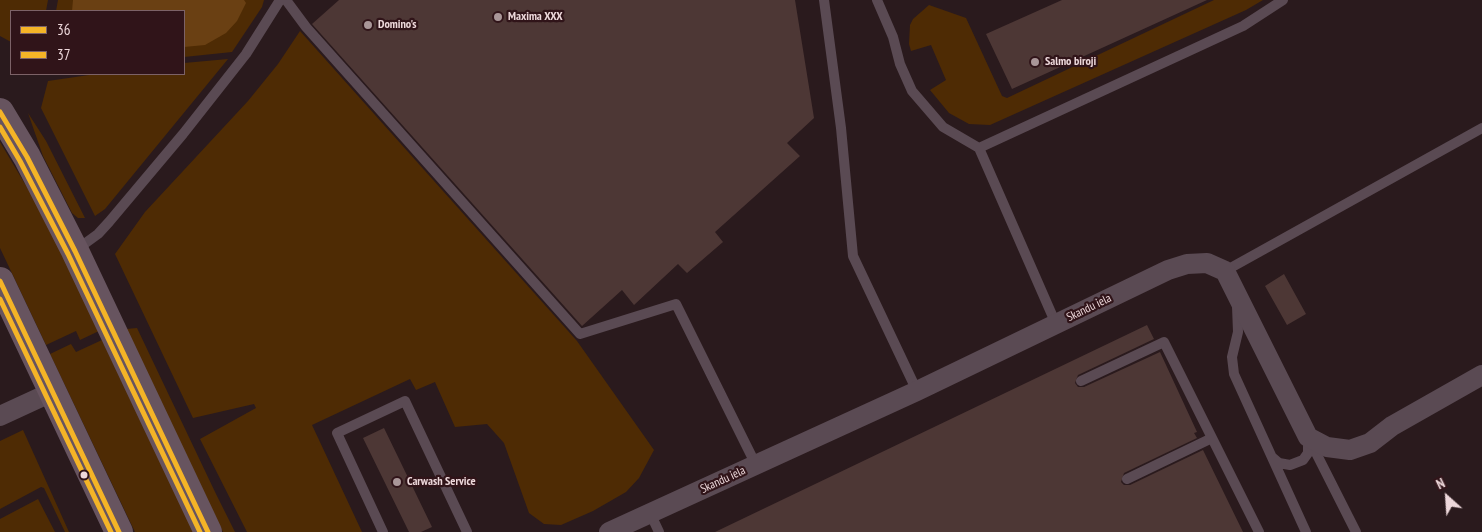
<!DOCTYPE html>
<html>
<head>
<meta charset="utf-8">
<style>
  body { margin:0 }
  #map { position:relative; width:1482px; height:532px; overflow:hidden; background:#2a1a1d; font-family:"PT Sans Narrow",sans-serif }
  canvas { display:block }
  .legend { position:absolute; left:10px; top:10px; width:175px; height:65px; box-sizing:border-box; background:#301419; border:1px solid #7c6267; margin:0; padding:6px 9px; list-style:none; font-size:15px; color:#edd8db }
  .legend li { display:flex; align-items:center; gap:10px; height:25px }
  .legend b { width:25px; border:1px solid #7c6267 }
  .north { position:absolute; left:1422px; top:472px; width:50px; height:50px; -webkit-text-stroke:4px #301419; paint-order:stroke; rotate:334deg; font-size:14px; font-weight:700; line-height:20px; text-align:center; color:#edd8db }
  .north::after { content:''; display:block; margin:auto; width:18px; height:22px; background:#edd8db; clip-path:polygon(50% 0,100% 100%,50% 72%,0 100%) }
</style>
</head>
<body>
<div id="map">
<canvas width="1482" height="532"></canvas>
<ul class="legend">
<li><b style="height:6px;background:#f4b427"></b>36</li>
<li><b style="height:6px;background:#f4b427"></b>37</li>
</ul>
<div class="north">N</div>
</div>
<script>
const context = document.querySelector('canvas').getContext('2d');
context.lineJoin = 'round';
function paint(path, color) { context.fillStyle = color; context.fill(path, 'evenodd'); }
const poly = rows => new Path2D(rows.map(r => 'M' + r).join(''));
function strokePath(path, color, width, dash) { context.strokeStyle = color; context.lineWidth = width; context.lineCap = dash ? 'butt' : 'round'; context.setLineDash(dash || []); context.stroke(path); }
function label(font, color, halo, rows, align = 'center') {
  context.font = font + ' "PT Sans Narrow",sans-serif'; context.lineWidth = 4.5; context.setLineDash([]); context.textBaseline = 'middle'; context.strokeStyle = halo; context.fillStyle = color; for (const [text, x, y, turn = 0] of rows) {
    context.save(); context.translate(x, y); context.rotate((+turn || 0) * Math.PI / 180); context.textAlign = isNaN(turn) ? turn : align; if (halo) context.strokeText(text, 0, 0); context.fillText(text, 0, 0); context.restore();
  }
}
const green = poly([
  [0,0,48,0,46,11,11,11,11,42,0,36],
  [58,0,264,0,262,7,232,52,184,57,184,11,56,11],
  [1214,0,1263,0,1246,10,990,125,969,124,949,113,930,90,946,80,931,45,911,51,909,44,910,25,913,19,929,5,966,18,1002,96,1007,98],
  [300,31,577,341,654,450,639,478,626,492,593,511,561,525,544,524,529,513,504,443,487,424,455,427,435,382,416,390,410,379,312,425,362,532,247,532,200,439,256,408,254,404,193,418,115,254,145,212,248,101,278,64],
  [228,59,105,209,95,216,41,108,48,81,96,74,184,74,184,63],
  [28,113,46,141,85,218,78,218,72,213,43,156],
  [0,142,44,216,99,331,80,340,76,331,46,345,0,248],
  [137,328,216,494,235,532,223,532,126,329],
  [102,340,194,532,135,532,50,354,71,344,76,352],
  [23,430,69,532,65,532,44,488,41,487,0,509,0,441],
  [38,499,55,532,0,532,0,519]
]);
const forest = poly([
  [73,0,244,0,246,3,237,21,226,33,205,45,184,47,184,11,72,11]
]);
const building = poly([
  [339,0,795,0,814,118,787,143,800,156,715,232,723,242,687,273,678,264,634,305,622,290,582,326,312,24],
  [1062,0,1207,0,1012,89,986,34],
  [1284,274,1306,314,1287,325,1265,286],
  [1147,325,1154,339,1078,375,1075,383,1078,387,1084,387,1160,352,1197,432,1194,433,1197,438,1124,473,1121,482,1124,485,1130,485,1203,450,1243,532,715,532],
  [384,428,432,527,421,532,409,532,363,438]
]);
const service = poly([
  [286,0,306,27,580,334,676,304,756,465],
  [824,0,841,128,853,256,917,391],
  [877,0,893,37,900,64,912,91,943,127,979,148,1056,324],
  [979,148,1243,26,1283,0],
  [76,250,98,234,109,222,183,134,246,54,280,0],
  [1225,271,1482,128],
  [1237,306,1238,332,1232,357,1234,374,1306,532],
  [1081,381,1164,342,1259,532],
  [1310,441,1356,532],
  [1272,457,1279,463,1290,465,1303,460,1308,453,1308,438],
  [1127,479,1212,438],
  [650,513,659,532],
  [383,532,337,433,405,401,467,532]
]);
const minor = poly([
  [0,416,52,392],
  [609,532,917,391,1168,270,1187,264,1207,263,1225,271,1308,437,1327,447,1350,450,1370,443,1392,426,1482,375]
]);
const secondary = poly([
  [0,112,27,157,75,251,208,532],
  [0,281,119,532]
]);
const bus1 = poly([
  [0,112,27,157,75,251,208,532],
  [0,281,119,532]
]);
const bus2 = poly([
  [0,127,20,161,68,254,200,532],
  [0,299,111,532]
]);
const markers = [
  [498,17,5,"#a99698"],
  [368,25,5,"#a99698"],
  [1035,62,5,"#a99698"],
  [84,475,4.5,"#edd8db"],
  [397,482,5,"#a99698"]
];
const poiNames = [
  ["Maxima XXX",508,17],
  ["Domino's",378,25],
  ["Salmo biroji",1045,62],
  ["Carwash Service",407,482]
];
const streetNames = [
  ["Skandu iela",1089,308,-26],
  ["Skandu iela",723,480,-25]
];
paint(green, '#4e2b04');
paint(forest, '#6a4013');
paint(building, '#4d3735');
strokePath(service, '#5a4a53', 10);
strokePath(minor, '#5a4a53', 20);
strokePath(secondary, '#67545f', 28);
strokePath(bus1, '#f4b427', 5);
strokePath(bus2, '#f4b427', 5);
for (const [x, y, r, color] of markers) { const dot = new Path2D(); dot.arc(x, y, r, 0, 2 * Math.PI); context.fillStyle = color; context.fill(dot); strokePath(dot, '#301419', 2); }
label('bold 12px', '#edd8db', '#301419', poiNames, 'left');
label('12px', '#edd8db', '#301419', streetNames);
</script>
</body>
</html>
